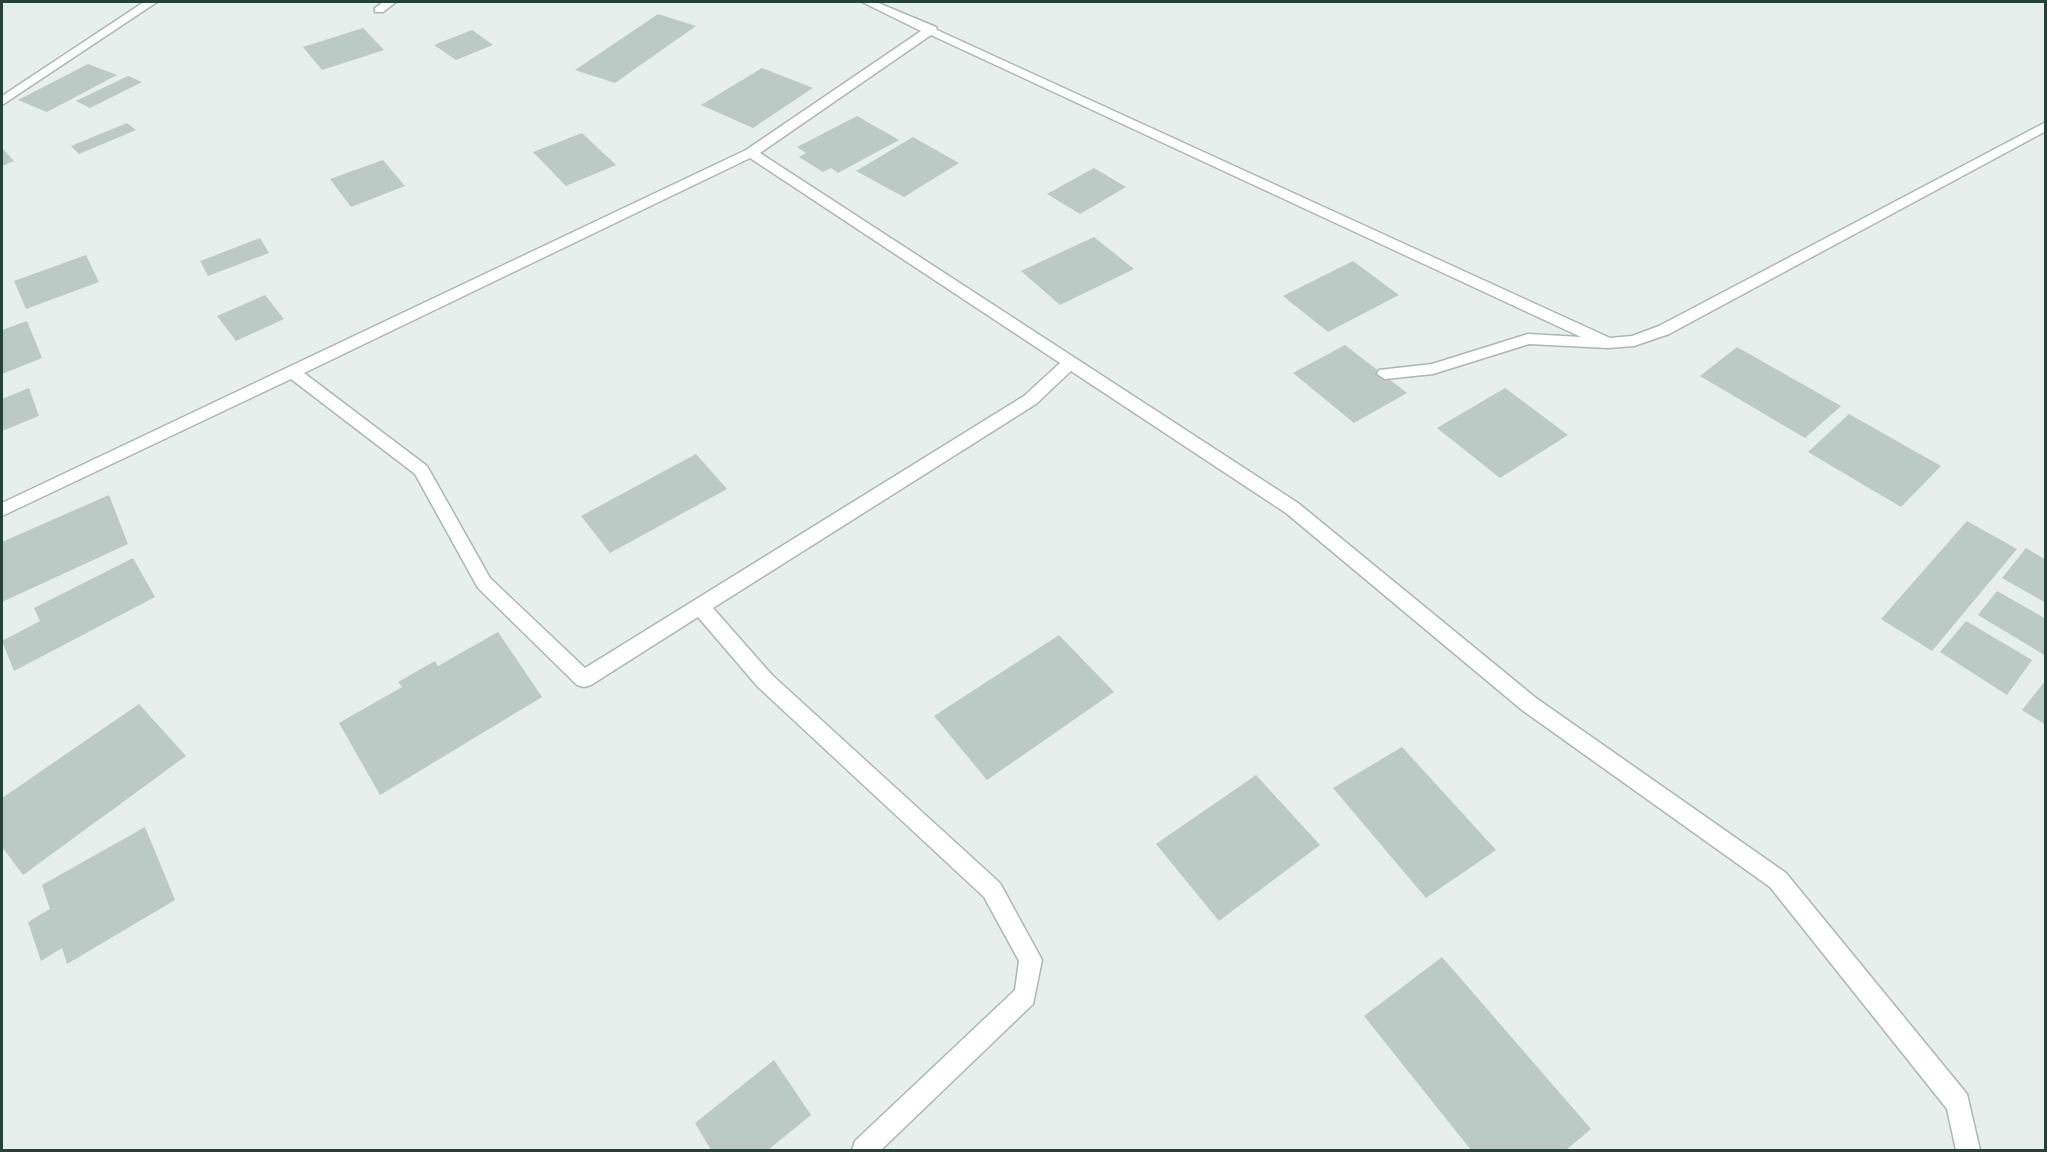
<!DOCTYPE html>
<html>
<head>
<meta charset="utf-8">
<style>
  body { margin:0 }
  #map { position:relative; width:2047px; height:1152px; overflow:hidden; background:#e6efeb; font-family:"PT Sans",sans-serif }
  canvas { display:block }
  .frame { position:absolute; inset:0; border:3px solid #24423a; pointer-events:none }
</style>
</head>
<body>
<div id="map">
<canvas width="2047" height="1152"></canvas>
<div class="frame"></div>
</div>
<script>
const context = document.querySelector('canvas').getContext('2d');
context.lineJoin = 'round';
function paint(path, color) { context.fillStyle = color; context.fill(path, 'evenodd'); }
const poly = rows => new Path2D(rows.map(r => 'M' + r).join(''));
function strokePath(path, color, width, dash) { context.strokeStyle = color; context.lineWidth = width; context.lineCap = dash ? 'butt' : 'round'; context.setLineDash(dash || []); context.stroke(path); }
const building = poly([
  [658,14,696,26,615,83,575,70],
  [363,28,384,50,322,70,303,47],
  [472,30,493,45,456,60,434,45],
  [88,64,117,75,47,112,18,100],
  [762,68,813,88,753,128,701,105],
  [128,76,142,82,90,108,76,101],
  [857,116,899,140,838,173,831,168,823,172,799,157,806,153,797,147],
  [127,123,136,130,79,154,71,146],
  [582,133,616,165,566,186,533,152],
  [913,137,959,163,904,197,856,171],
  [2,148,14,161,2,166],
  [383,160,405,186,351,207,330,179],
  [1094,168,1126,187,1080,214,1047,194],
  [1094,237,1134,269,1060,305,1021,271],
  [260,238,269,253,208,276,200,261],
  [86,255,99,282,26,309,14,281],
  [1353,261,1399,295,1328,332,1283,296],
  [265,295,284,319,236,341,217,316],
  [27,321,42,358,2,374,2,330],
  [1345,345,1407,393,1354,423,1293,373],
  [1737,347,1841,406,1805,438,1700,376],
  [29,388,39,416,2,431,2,399],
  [1505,388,1568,435,1500,478,1437,428],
  [1849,414,1941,466,1901,507,1808,452],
  [696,454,727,489,610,553,581,516],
  [109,495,128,544,2,602,2,542],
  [1967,521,2017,549,1932,651,1881,619],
  [2026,548,2046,560,2046,603,2002,578],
  [133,558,155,597,14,671,2,641,40,621,34,608],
  [1997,591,2046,619,2046,656,1978,615],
  [1966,621,2032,660,2007,695,1940,652],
  [498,632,542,697,380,795,339,723,402,687,398,682,435,661,438,666],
  [1059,635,1114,692,987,780,934,716],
  [2046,680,2046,725,2022,710],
  [139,704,186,756,23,875,2,847,2,798],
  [1402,747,1496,850,1426,898,1333,788],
  [1256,775,1320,845,1219,921,1156,844],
  [145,827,175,900,67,964,62,948,41,961,28,922,50,909,42,885],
  [1442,957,1591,1129,1566,1150,1471,1150,1364,1016],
  [774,1060,811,1115,768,1150,711,1150,695,1123]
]);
const street = poly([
  [144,2,157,2,2,105,2,96,144,2],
  [383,2,396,2,383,12,375,12,375,8,383,2],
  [862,2,876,2,936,27,937,30,1610,338,1632,336,1659,326,2046,122,2046,131,1669,334,1634,346,1608,348,1529,344,1433,374,1385,379,1377,374,1379,370,1432,364,1528,334,1581,337,931,35,760,153,1298,503,1536,698,1786,873,1967,1094,1980,1150,1956,1150,1947,1109,1770,887,1522,710,1286,513,1071,371,1036,404,713,608,772,675,1000,883,1042,960,1033,1004,881,1150,852,1150,855,1141,1015,990,1019,961,984,897,758,687,698,617,591,685,584,687,577,685,478,588,415,474,291,379,2,516,2,503,746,150,921,31,862,2],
  [750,158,1060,363,1024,396,585,668,490,578,427,466,304,373,750,158]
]);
paint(building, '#bbcac4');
strokePath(street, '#a8b8b2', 3);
paint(street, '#fff');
</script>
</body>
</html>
